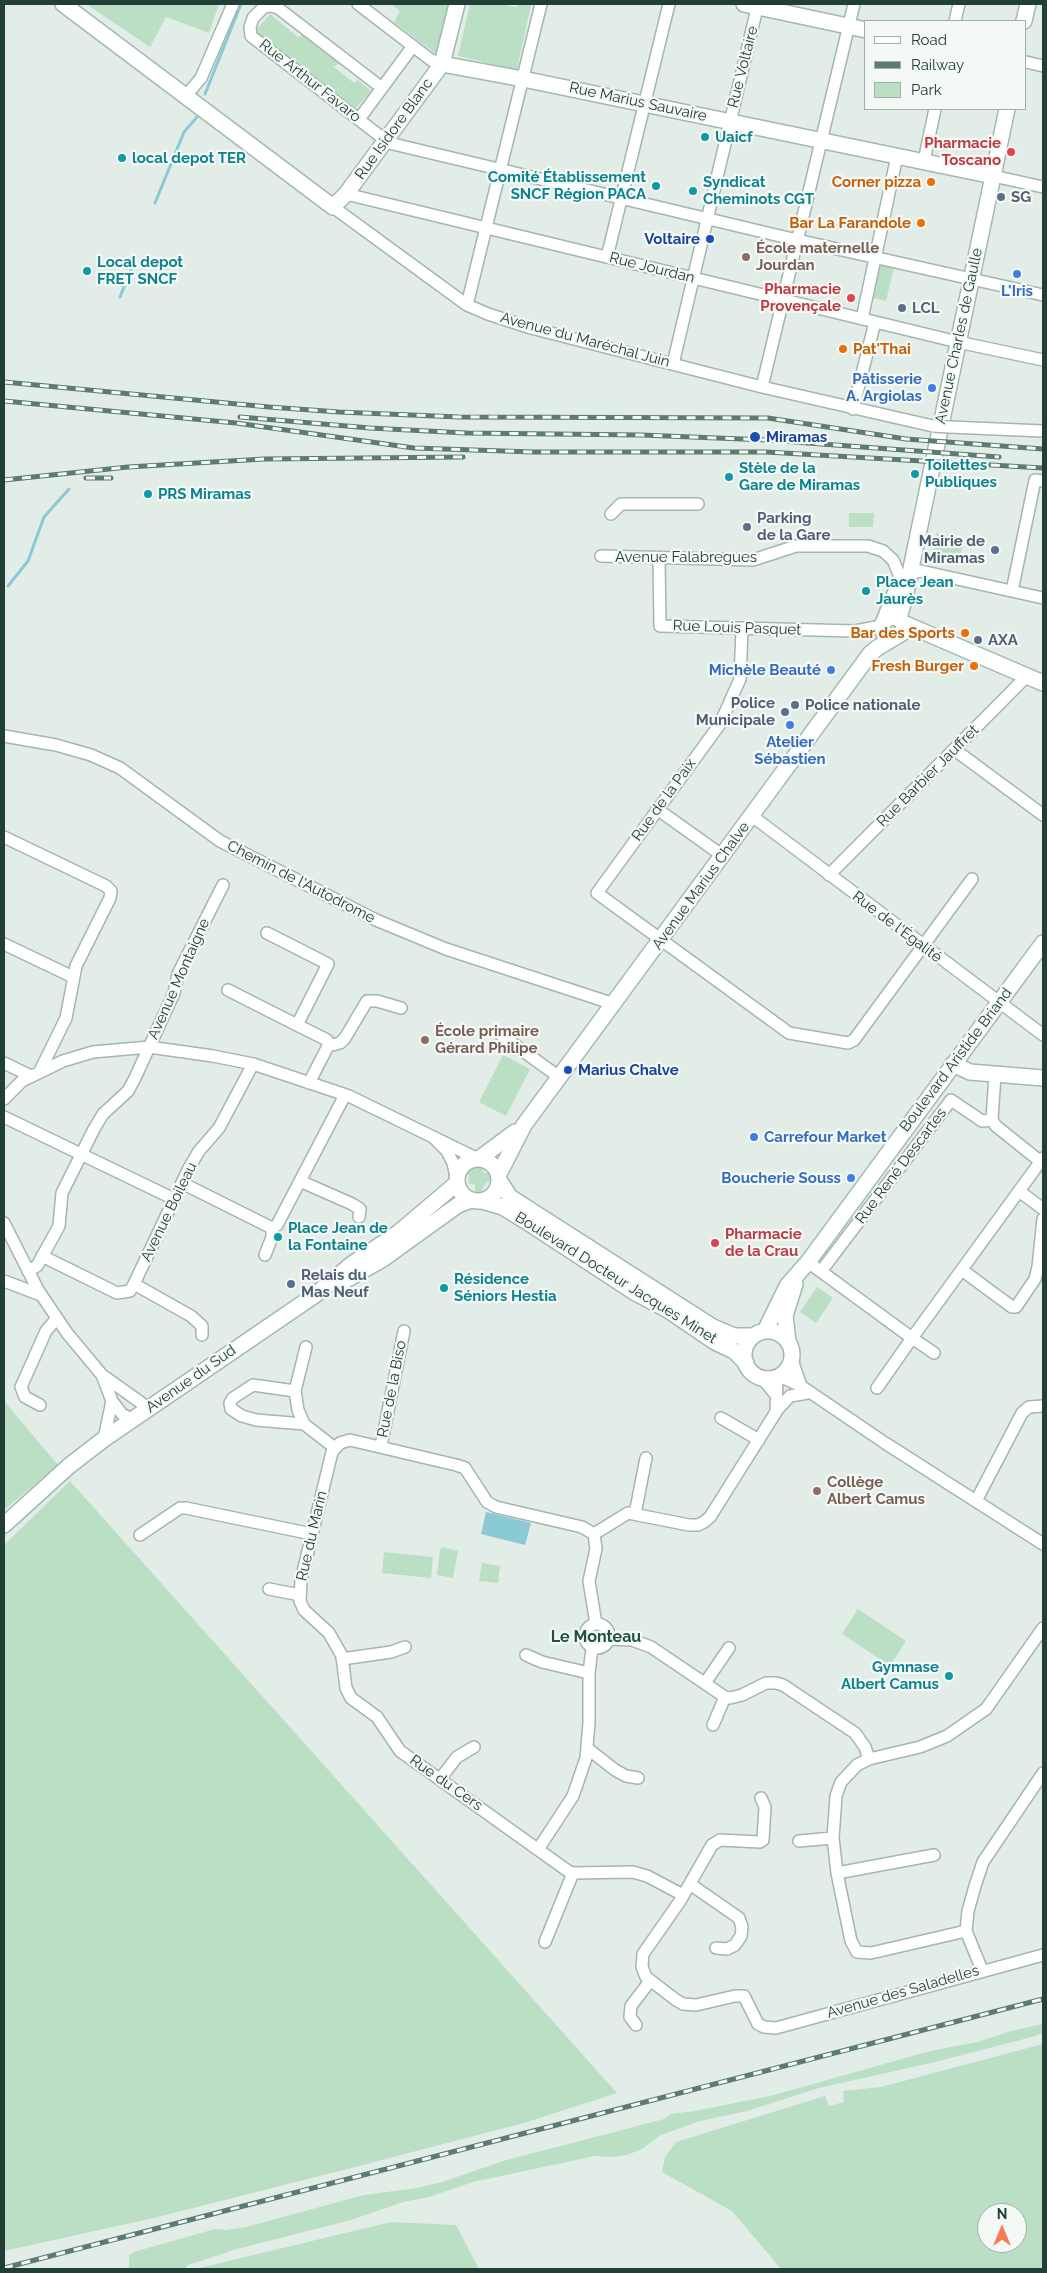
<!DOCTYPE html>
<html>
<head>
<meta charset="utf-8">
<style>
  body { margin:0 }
  #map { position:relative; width:1047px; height:2273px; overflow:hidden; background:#e3ede8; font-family:Raleway,sans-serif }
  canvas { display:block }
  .frame { position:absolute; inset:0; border:5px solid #223f37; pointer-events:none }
  .legend { position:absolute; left:864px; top:20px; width:162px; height:90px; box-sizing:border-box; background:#f4f9f6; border:1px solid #a0afaa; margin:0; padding:6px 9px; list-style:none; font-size:15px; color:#223f37 }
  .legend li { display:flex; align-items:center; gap:10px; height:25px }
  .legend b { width:25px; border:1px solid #a0afaa }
  .north { position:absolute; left:977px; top:2203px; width:50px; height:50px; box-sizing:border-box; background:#f4f9f6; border:1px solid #a0afaa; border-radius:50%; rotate:0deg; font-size:14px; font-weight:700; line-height:20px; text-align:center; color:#223f37 }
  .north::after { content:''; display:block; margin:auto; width:18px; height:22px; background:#f77b57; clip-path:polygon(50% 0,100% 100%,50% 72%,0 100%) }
</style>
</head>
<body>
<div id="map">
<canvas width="1047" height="2273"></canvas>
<div class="frame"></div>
<ul class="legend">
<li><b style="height:6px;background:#fff"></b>Road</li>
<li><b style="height:6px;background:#5c7b72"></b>Railway</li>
<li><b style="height:14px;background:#bbdfc4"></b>Park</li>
</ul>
<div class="north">N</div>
</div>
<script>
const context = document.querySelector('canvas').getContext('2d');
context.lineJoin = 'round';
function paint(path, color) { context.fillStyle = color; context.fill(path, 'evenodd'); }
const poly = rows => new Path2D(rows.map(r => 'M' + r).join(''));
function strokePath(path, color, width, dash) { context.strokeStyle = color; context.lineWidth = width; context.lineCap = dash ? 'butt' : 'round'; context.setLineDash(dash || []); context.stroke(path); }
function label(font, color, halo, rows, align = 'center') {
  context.font = font + ' Raleway,sans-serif'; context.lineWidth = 4.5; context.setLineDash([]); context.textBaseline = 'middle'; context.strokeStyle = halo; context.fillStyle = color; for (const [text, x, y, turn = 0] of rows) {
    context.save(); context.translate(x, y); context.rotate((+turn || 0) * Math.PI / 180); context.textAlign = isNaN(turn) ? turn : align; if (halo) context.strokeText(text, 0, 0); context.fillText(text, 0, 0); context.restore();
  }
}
const green = poly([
  [86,4,219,4,209,33,166,17,150,47],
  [391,4,448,4,436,54,394,22,400,11],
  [470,4,499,4,517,7,518,4,531,5,517,70,458,56],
  [270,14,298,37,302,35,339,63,334,67,354,83,358,80,371,91,356,108,256,33,256,30],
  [878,264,894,267,886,301,870,297],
  [849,513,874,513,873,527,849,527],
  [936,533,964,539,959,564,932,559],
  [503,1055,530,1069,506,1116,479,1102],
  [473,1165,480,1165,484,1173,491,1173,492,1175,492,1180,485,1184,481,1193,475,1193,475,1185,468,1183,469,1176,465,1171],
  [817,1287,833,1298,816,1323,800,1312],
  [4,1401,58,1465,4,1510],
  [70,1481,617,2093,524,2123,351,2168,154,2218,4,2251,4,1545],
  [442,1547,458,1551,453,1578,437,1575,440,1549],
  [384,1552,433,1557,431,1578,382,1573],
  [482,1563,500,1566,498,1583,479,1581],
  [858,1609,906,1641,890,1666,842,1634],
  [1043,2024,1043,2033,1032,2037,931,2063,819,2088,747,2111,700,2121,661,2135,642,2149,627,2155,614,2157,595,2156,473,2182,429,2197,403,2202,351,2220,237,2249,188,2265,184,2269,129,2269,129,2255,137,2251,215,2229,226,2230,246,2227,364,2195,417,2188,442,2182,503,2161,664,2119,671,2114,695,2111,774,2095,930,2051,977,2042,1011,2031],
  [1043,2044,1043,2269,781,2269,732,2211,662,2172,665,2157,676,2142,825,2096,829,2106,844,2102,843,2091,881,2087],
  [987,2213,1017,2213,1017,2243,987,2243],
  [391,2222,456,2225,479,2269,195,2269]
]);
const water = poly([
  [486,1512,531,1523,525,1545,481,1534]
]);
const stream = poly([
  [205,94,241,4],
  [155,203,184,132,197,117],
  [120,297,132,267],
  [8,586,28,561,44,517,69,489]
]);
const street = poly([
  [358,4,431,60,442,64],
  [955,21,959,4],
  [413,46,382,88,278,8,271,6,264,7,253,18,250,27,251,36,389,143,797,240,1043,295],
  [1026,62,1043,66],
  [185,97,201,78,233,4],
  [359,119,382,88],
  [924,161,935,109],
  [993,176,1043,187],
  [346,194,958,342,1043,360],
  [333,207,467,305,488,314,531,328,762,387,933,426],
  [607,257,669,4],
  [467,305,541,4],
  [862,319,897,156],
  [673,364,758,4],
  [762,387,854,4],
  [853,409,875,322],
  [949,427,1043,431],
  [611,514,621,504,698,504],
  [601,556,753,560,796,546,868,546,883,551,893,560,901,579,903,590],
  [659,559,660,626,855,631,882,626],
  [910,573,921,571,1043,598],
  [1012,591,1035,480,1043,481],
  [742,629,740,679,720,724,597,893,789,1033,848,1043,854,1040,972,879],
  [4,736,56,745,91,755,120,768,220,841,376,920,446,949,614,1004],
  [955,750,1043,815],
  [657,809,723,856],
  [752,816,1043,1035],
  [4,837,106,886,111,891,110,898,76,966,66,1018,40,1071],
  [829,875,1027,676],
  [267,933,328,964,297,1025,327,1040,328,1046,309,1083],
  [4,944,73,977],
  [228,990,297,1025],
  [501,1035,559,1077],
  [328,1046,340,1043,345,1038,367,1001,377,1001,401,1008],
  [4,1063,31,1076],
  [995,1075,992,1120,996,1126,1041,1162],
  [4,1099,22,1081,63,1061,93,1052,149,1047,213,1056,253,1064,349,1096,433,1137],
  [4,1117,174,1199],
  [456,1177,453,1163,447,1151,433,1137,476,1158],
  [300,1181,352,1204,360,1209,359,1217],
  [182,1183,272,1228,277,1225,345,1095],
  [1019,1191,1043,1209],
  [4,1223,38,1290,67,1333,102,1375],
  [265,1255,272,1237,272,1228],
  [42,1256,117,1293,130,1291,134,1284,191,1316,202,1326,202,1335],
  [808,1262,912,1338,1043,1158],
  [822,1270,951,1100,982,1121,992,1120],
  [962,1270,1012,1307,1016,1307,1035,1279,1038,1267,1043,1219],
  [28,1271,37,1266,59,1226,62,1193,94,1129,103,1114,128,1091,135,1078,174,993,178,974,223,885],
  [4,1281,41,1295],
  [134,1284,189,1168,199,1151,219,1128,253,1064],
  [306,1347,295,1391,298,1410,304,1424,335,1448],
  [792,1360,801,1386],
  [779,1376,801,1386,885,1443,1043,1544],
  [762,1378,776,1395],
  [877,1388,912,1338,934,1353],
  [295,1391,253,1385,233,1398,230,1403,231,1409,242,1416,256,1420,304,1424],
  [112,1401,122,1414,133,1420],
  [40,1405,25,1397,21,1387,46,1331,57,1318],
  [777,1410,790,1396,808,1393],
  [721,1418,759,1440],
  [104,1439,112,1401,102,1375,140,1402,147,1409],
  [381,1446,404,1331],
  [976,1501,1022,1413,1029,1407,1043,1406],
  [635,1514,646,1458],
  [594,1534,582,1527,496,1507,487,1502,465,1468,456,1465,350,1440,340,1443,332,1452,301,1580,300,1601,304,1610,329,1633,342,1656,346,1688,351,1698,377,1717,400,1751,568,1871,573,1873,633,1872,647,1876,683,1895],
  [140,1535,180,1508,186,1508,312,1534],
  [269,1589,300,1595],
  '585 1636a12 12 0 1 1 24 0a12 12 0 1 1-24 0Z',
  [596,1624,589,1581,596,1549,594,1534,628,1513,689,1525,698,1525,704,1522,710,1517,776,1412,777,1377],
  [609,1639,632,1640,651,1647,725,1697,730,1698,742,1695,766,1683,776,1683,783,1685,855,1733,865,1747,869,1759],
  [526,1655,542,1662,589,1673],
  [342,1659,391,1652,405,1647],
  [705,1683,729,1648],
  [713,1725,725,1697],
  [587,1748,615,1770,626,1776,638,1778],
  [440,1779,457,1757,474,1747],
  [761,1798,765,1807,763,1840,760,1842,720,1840,712,1845,680,1901,643,1954,642,1967,646,1977,676,2000,683,2004,696,2005,735,1996,744,1996,758,2024,764,2027,776,2028,1043,1955],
  [799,1841,833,1838],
  [539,1848,573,1796,586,1758,589,1723,589,1673,592,1648],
  [837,1873,934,1855],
  [690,1884,739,1918,742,1927,741,1936,735,1945,727,1949,716,1948],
  [966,1931,871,1953,857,1952,851,1941,837,1873,833,1838,836,1796,841,1782,857,1765,869,1759,920,1747,947,1736,986,1709,1043,1628],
  [545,1942,573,1873],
  [982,1970,966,1931,968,1911,975,1886,983,1862,1043,1773],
  [636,2025,630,2017,631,2006,650,1981]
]);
const secondary = poly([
  [63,4,333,207,346,194,442,64,457,4],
  [744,4,866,30],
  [1024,21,1028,4],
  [442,64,523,79,993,176],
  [899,618,905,597,1007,109],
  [903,623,1043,683],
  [893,638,884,634,882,626,899,584],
  [953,1064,970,1072,1043,1078],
  [480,1158,515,1132],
  '457 1180a21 21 0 1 1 42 0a21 21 0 1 1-42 0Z',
  [499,1174,524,1125,870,654,877,648,902,633,904,626,901,620,895,617,886,619],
  [499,1180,510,1197,713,1327,734,1336,753,1336],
  [482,1201,503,1207,524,1220,634,1292,668,1310,715,1342,734,1351,746,1363],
  [339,1284,383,1259,458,1205,471,1200],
  [765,1331,787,1286,808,1262,1043,943],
  '744 1355a24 24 0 1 1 48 0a24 24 0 1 1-48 0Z',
  [788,1341,785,1316,795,1284],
  [4,1525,69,1466,104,1439,315,1295,352,1264,398,1233,457,1183]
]);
const rail = poly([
  [4,382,269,407,339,412,459,417,768,418,906,439,1043,449],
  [4,401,236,423,414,448,533,452,766,452,1043,468],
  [240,417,370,428,466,433,641,435,767,440,999,457],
  [86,478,111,478],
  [4,480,128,467,264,459,463,457],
  [4,2268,1043,1999]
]);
const streetBridge = poly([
  [933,426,949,427]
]);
const markers = [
  [705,137,5,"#0f9aa8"],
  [1011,152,5,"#e0444e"],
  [122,158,5,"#0f9aa8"],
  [931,182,5,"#e8710a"],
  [656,186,5,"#0f9aa8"],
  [693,191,5,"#0f9aa8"],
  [1001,197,5,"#5c6f8a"],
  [921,223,5,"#e8710a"],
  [710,239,5,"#1a4fb4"],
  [746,257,5,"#8d6e63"],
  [87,271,5,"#0f9aa8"],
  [1017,274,5,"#3f7fe0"],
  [851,298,5,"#e0444e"],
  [902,308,5,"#5c6f8a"],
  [843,349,5,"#e8710a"],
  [932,388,5,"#3f7fe0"],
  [755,437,6,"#1a4fb4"],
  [915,474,5,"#0f9aa8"],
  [729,477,5,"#0f9aa8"],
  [148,494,5,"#0f9aa8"],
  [747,527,5,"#5c6f8a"],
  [995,550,5,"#5c6f8a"],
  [866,591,5,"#0f9aa8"],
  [965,633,5,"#e8710a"],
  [978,640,5,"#5c6f8a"],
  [974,666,5,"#e8710a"],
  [831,670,5,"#3f7fe0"],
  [795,705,5,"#5c6f8a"],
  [785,712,5,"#5c6f8a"],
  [790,725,5,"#3f7fe0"],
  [425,1040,5,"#8d6e63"],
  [568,1070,5,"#1a4fb4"],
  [754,1137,5,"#3f7fe0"],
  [851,1178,5,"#3f7fe0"],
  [278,1237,5,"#0f9aa8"],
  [715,1243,5,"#e0444e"],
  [291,1284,5,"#5c6f8a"],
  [444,1288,5,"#0f9aa8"],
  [817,1491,5,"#8d6e63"],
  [949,1676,5,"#0f9aa8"]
];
const streetNames = [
  ["Rue Voltaire",743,67,-76],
  ["Rue Arthur Favaro",310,81,38],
  ["Rue Marius Sauvaire",638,102,12],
  ["Rue Isidore Blanc",394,129,-54],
  ["Rue Jourdan",652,268,14],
  ["Avenue Charles de Gaulle",959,336,-78],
  ["Avenue du Maréchal Juin",585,340,15],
  ["Avenue Falabregues",686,557],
  ["Rue Louis Pasquet",737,628,2],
  ["Rue Barbier Jauffret",928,776,-45],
  ["Rue de la Paix",664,800,-54],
  ["Chemin de l'Autodrome",301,882,27],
  ["Avenue Marius Chalve",701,886,-54],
  ["Rue de l'Égalité",897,927,37],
  ["Avenue Montaigne",179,979,-66],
  ["Boulevard Aristide Briand",956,1060,-53],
  ["Rue René Descartes",901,1166,-53],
  ["Avenue Boileau",169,1212,-64],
  ["Boulevard Docteur Jacques Minet",616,1278,32],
  ["Avenue du Sud",191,1379,-35],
  ["Rue de la Biso",392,1389,-79],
  ["Rue du Marin",312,1536,-77],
  ["Rue du Cers",446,1783,35],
  ["Avenue des Saladelles",903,1992,-16]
];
const cultureNames = [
  ["Uaicf",715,137],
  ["local depot TER",132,158],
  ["Comité Établissement",646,177,"right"],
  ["SNCF Région PACA",646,194,"right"],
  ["Syndicat",703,182],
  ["Cheminots CGT",703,199],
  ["Local depot",97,262],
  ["FRET SNCF",97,279],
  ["Toilettes",925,465],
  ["Publiques",925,482],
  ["Stèle de la",739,468],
  ["Gare de Miramas",739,485],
  ["PRS Miramas",158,494],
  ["Place Jean",876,582],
  ["Jaurès",876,599],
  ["Place Jean de",288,1228],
  ["la Fontaine",288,1245],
  ["Résidence",454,1279],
  ["Séniors Hestia",454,1296],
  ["Gymnase",939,1667,"right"],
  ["Albert Camus",939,1684,"right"]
];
const healthNames = [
  ["Pharmacie",1001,143],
  ["Toscano",1001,160],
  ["Pharmacie",841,289],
  ["Provençale",841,306],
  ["Pharmacie",725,1234,"left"],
  ["de la Crau",725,1251,"left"]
];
const foodNames = [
  ["Corner pizza",921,182],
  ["Bar La Farandole",911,223],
  ["Pat'Thai",853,349,"left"],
  ["Bar des Sports",955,633],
  ["Fresh Burger",964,666]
];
const serviceNames = [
  ["SG",1011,197],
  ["LCL",912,308],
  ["Parking",757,518],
  ["de la Gare",757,535],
  ["Mairie de",985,541,"right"],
  ["Miramas",985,558,"right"],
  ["AXA",988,640],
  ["Police",775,703,"right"],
  ["Municipale",775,720,"right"],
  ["Police nationale",805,705],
  ["Relais du",301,1275],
  ["Mas Neuf",301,1292]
];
const transitNames = [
  ["Voltaire",700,239,"right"],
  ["Miramas",766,437],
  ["Marius Chalve",578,1070]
];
const educationNames = [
  ["École maternelle",756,248],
  ["Jourdan",756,265],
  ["École primaire",435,1031],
  ["Gérard Philipe",435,1048],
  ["Collège",827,1482],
  ["Albert Camus",827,1499]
];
const shopNames = [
  ["L'Iris",1017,291,"center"],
  ["Pâtisserie",922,379],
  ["A. Argiolas",922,396],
  ["Michèle Beauté",821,670],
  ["Atelier",790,742,"center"],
  ["Sébastien",790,759,"center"],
  ["Carrefour Market",764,1137,"left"],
  ["Boucherie Souss",841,1178]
];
const neighbourhoodNames = [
  ["Le Monteau",596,1637]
];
paint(green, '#bbdfc4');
paint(water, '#89cad4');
strokePath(stream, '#89cad4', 3);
strokePath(street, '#a5b5af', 14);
strokePath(secondary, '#a1b9b0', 18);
strokePath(street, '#fff', 11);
strokePath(secondary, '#fff', 15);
strokePath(rail, '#5c7b72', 5);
strokePath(rail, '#f4f9f6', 3, [9]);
strokePath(streetBridge, '#a5b5af', 14, []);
strokePath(streetBridge, '#fff', 11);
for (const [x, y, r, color] of markers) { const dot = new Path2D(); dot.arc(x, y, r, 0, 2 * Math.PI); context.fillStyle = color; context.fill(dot); strokePath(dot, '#f4f9f6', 2); }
label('15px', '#223f37', '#f4f9f6', streetNames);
label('bold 15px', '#0d838f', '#f4f9f6', cultureNames, 'left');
label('bold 15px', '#be3a42', '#f4f9f6', healthNames, 'right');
label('bold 15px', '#c56008', '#f4f9f6', foodNames, 'right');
label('bold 15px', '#4e5e75', '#f4f9f6', serviceNames, 'left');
label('bold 15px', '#164399', '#f4f9f6', transitNames, 'left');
label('bold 15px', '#785e54', '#f4f9f6', educationNames, 'left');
label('bold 15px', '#366cbe', '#f4f9f6', shopNames, 'right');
label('bold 16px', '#1d5244', '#f4f9f6', neighbourhoodNames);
</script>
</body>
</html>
